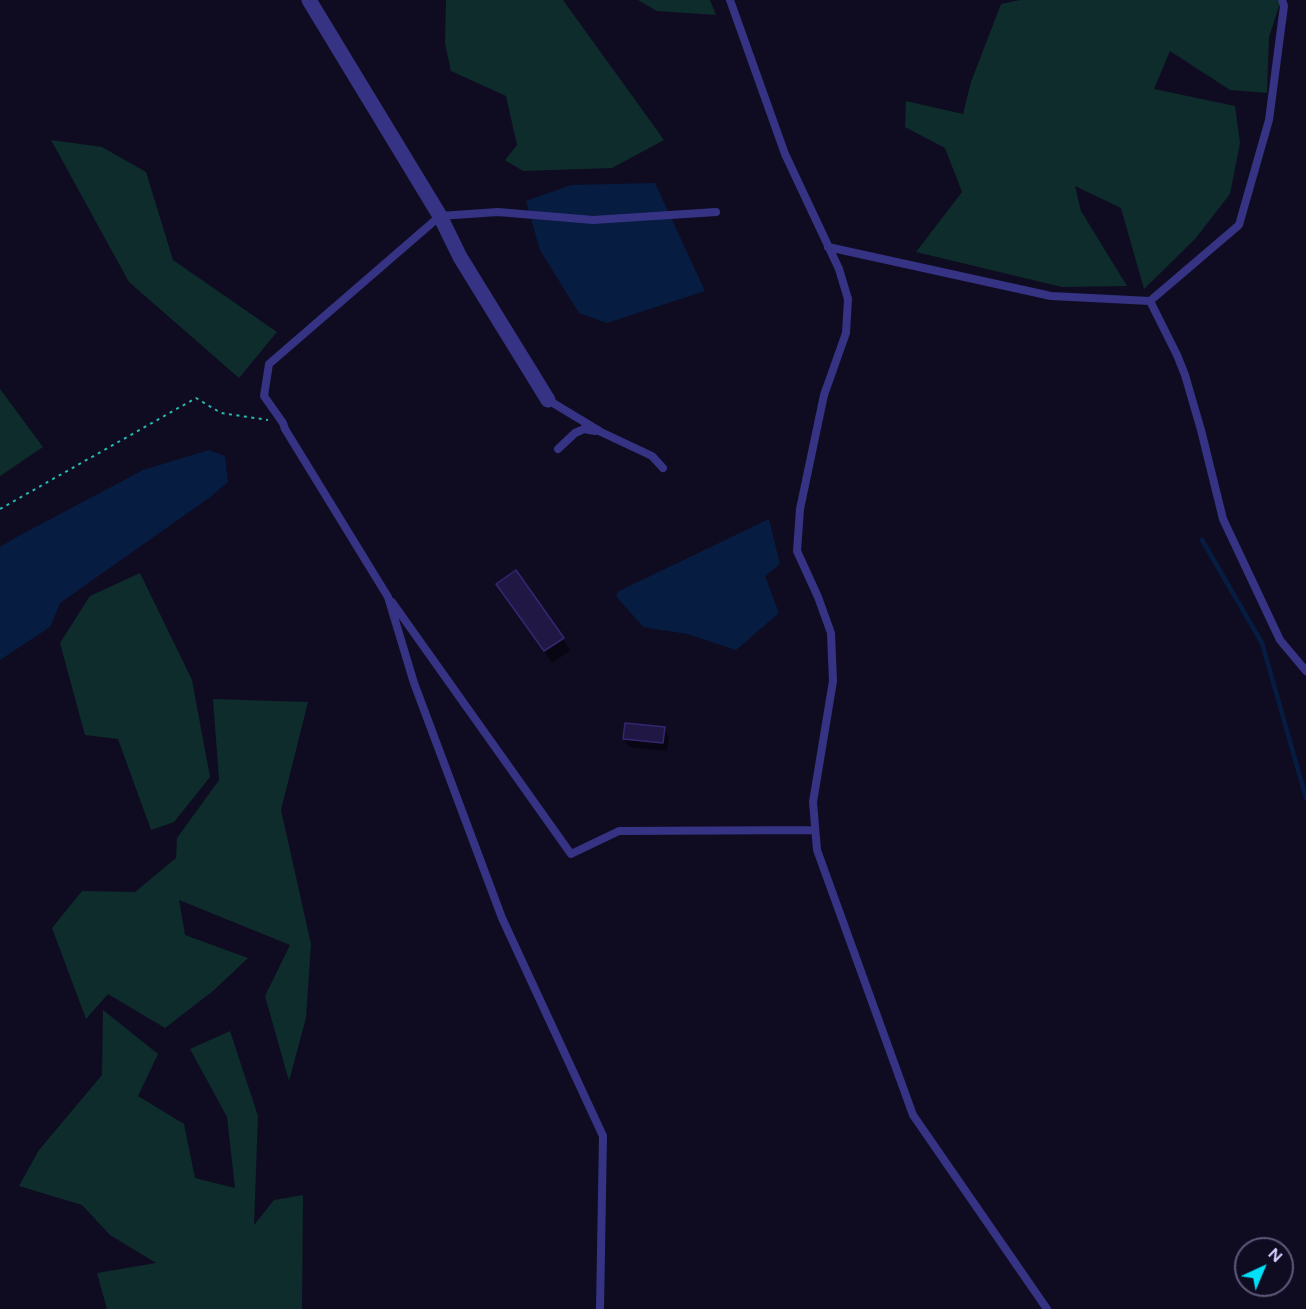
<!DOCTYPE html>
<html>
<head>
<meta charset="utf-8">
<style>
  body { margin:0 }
  #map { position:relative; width:1306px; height:1309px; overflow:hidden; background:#0f0c22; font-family:Figtree,sans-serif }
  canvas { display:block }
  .north { position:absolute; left:1234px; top:1237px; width:60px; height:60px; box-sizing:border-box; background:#0f0c22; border:2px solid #5d597a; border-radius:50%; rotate:44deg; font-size:16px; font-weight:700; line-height:24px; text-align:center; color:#d2cdff }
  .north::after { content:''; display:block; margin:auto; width:21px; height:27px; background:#00e1f8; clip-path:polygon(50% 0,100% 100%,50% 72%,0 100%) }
</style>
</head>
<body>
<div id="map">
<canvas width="1306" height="1309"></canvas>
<div class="north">N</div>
</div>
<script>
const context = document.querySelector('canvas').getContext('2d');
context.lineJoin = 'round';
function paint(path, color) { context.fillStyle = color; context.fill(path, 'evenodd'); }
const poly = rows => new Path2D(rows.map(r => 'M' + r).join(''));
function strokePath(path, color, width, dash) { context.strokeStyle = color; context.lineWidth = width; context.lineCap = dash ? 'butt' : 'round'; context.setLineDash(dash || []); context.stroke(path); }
const green = poly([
  [446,0,563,0,664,140,612,168,523,171,505,160,517,145,506,96,451,71,445,43],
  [638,0,710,0,716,15,657,11],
  [1020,0,1281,0,1269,37,1267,93,1230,90,1170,51,1154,89,1235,106,1240,143,1230,194,1195,239,1144,289,1121,208,1075,186,1081,211,1127,286,1062,287,916,252,962,192,945,148,905,127,906,101,963,114,971,82,1001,4],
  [51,140,102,147,146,172,173,260,277,332,239,378,129,282],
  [0,389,43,447,0,476],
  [140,573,192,680,210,777,174,822,151,830,118,739,85,735,60,643,90,596],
  [213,699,308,702,281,810,311,944,306,1018,289,1081,265,996,290,945,179,900,185,935,248,958,213,991,165,1028,108,994,86,1019,52,928,82,891,135,892,176,858,177,838,219,780],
  [103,1010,158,1054,138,1096,184,1124,195,1178,235,1188,227,1117,190,1049,230,1031,258,1116,254,1225,274,1200,303,1195,302,1309,107,1309,97,1273,156,1263,110,1235,82,1205,19,1186,39,1150,102,1075]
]);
const water = poly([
  [655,183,705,291,607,323,579,313,540,250,526,201,571,185],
  [209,450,225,456,228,482,209,498,60,603,50,627,0,660,0,547,13,539,143,470],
  [769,519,780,564,765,576,779,613,736,650,687,634,643,627,616,596,619,591]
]);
const shadow = poly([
  [505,597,563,638,570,651,552,663],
  [664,728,669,737,667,751,629,747,624,739]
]);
const stream = poly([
  [1202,540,1262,643,1306,798]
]);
const building = poly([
  [516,570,564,638,544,651,496,584,516,570],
  [625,723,665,727,663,743,623,739,625,723]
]);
const path = poly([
  [0,509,196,398,221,413,268,420]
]);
const lane = poly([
  [730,0,785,154,839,269,848,299,846,333,824,395,800,509,797,551,818,597,831,633,833,681,813,802,817,850,913,1115,1047,1309],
  [828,247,1051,296,1150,301,1239,225,1269,120,1284,6,1282,0],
  [1150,301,1177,355,1185,375,1201,430,1223,519,1280,640,1306,671],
  [548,400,601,432,652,456,663,468],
  [558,449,575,433,584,429,595,431],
  [392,602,571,854,619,831,815,830],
  [600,1309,603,1136,502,918,414,683,388,597,285,429,283,423,264,396,269,364,440,216,498,212,593,220,716,212]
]);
const street = poly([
  [309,0,440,216,460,257,548,400]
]);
paint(green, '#0e2c2b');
paint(water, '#061c41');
paint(shadow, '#0007');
strokePath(stream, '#061c41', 4.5);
paint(building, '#201744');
strokePath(building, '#352772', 1.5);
strokePath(path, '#26bab0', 2, [3, 4.5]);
strokePath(lane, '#363384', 8);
strokePath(street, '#363384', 15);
</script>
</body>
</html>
